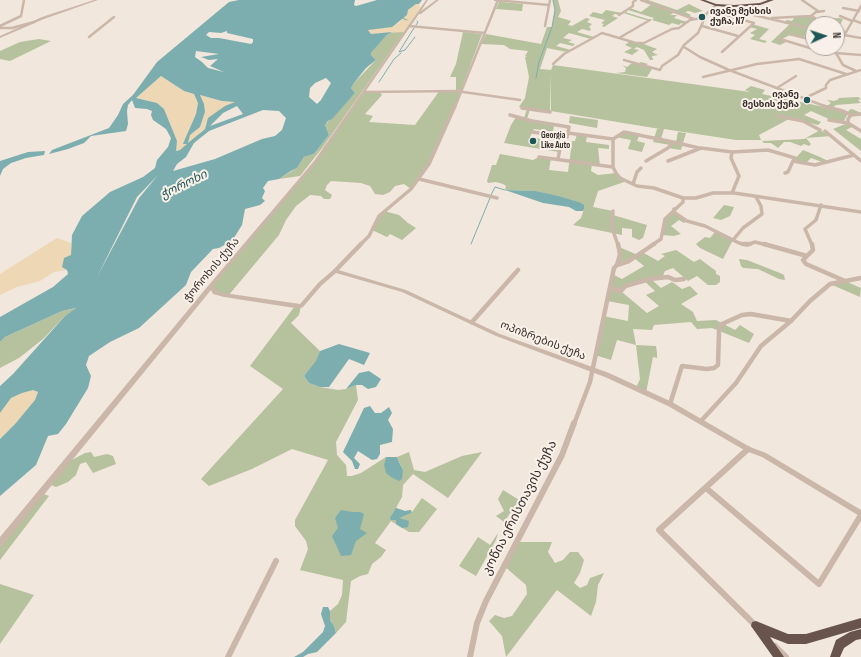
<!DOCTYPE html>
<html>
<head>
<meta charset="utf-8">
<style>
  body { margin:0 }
  #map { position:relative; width:861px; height:657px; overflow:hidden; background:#f2e7dd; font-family:"Sofia Sans Condensed",sans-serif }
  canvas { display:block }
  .north { position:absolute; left:805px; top:16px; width:40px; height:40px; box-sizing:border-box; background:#f9f1e9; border:1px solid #aba39c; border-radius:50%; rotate:87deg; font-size:11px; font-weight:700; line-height:16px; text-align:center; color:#372d29 }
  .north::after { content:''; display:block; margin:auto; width:14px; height:18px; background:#1e5658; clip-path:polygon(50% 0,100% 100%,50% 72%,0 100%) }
</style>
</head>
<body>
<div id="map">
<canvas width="861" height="657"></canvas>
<div class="north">N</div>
</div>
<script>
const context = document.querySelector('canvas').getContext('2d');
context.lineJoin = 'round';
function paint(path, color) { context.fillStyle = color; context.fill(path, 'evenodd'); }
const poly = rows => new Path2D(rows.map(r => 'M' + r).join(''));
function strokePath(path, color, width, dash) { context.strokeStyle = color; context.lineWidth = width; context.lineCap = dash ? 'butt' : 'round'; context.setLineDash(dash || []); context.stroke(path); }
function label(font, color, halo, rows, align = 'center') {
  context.font = font + ' "Sofia Sans Condensed","Noto Sans Georgian",sans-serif'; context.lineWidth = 4; context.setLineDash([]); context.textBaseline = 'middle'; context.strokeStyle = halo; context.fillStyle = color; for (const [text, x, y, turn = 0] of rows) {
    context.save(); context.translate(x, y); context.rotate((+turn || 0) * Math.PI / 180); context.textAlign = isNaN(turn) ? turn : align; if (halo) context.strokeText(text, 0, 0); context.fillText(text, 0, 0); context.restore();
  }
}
const green = poly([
  [553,0,558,0,561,11,558,17,571,21,568,25,572,26,586,18,590,19,587,22,592,24,589,27,591,29,590,31,582,29,577,32,594,37,591,39,569,33,563,38,572,40,568,42,575,44,573,46,560,43,556,46,571,50,567,52,547,48,540,69,551,70,553,65,750,92,745,90,751,86,765,90,762,94,829,108,826,107,831,103,827,100,834,101,839,99,838,98,858,97,861,99,858,100,861,103,836,105,831,109,848,113,849,110,852,109,861,113,851,115,848,113,844,121,829,119,811,111,804,115,821,122,818,125,791,118,759,135,761,140,736,140,664,129,661,139,676,142,678,132,686,133,681,150,668,148,670,145,653,142,657,129,660,129,551,111,551,72,550,112,530,109,527,119,554,125,553,132,534,129,530,137,561,143,559,152,504,143,511,125,516,117,524,118,527,109,519,107,525,98,529,77,525,57,527,57,525,56,528,51,510,49,504,45,481,44,486,34,541,44,547,27,552,27,555,10],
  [641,0,648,0,677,10,689,4,703,11,695,13,689,11,685,12,691,15,688,17,675,12,670,15,677,15,674,18,687,22,684,24,681,23,679,25,672,23,669,25,652,20,654,18,628,10,630,8,641,12,652,4],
  [499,2,502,2,523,4,522,11,496,9],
  [606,10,622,13,625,12,651,20,649,21,623,13,619,15,615,14,612,16,618,18,604,27,602,26,604,24,601,23,605,20,589,16,593,12,602,14],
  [811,16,815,18,804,37,790,35,782,39,788,41,780,45,771,42,790,24,784,23,787,20,792,21,795,17],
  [839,18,843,19,838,29,846,31,840,34,842,36,841,41,837,40,837,24,828,24,821,21,821,19],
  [752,24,769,29,759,39,767,41,765,43,750,39,755,35,750,33,757,29,749,27],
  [392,32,404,32,323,147,300,176,279,179,297,168,304,157,314,154,329,135,325,125,355,93,351,88,354,83,376,60,371,55,371,53,387,35],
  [463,32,482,34,461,90,456,90,456,77,450,77,456,64],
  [39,39,51,41,10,61,0,59,0,51,20,42],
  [630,41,641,43,657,49,652,52,658,55,652,56,653,60,650,60,644,50,637,47,634,49,639,50,632,55,624,52,632,48,625,45],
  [641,62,648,64,645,66,652,69,647,77,616,73,625,72,626,68,622,65,627,67,632,63,638,64],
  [440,90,462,91,429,164,411,189,404,184,395,186,390,192,383,195,375,194,370,186,361,183,331,181,327,185,325,190,332,195,330,199,324,199,321,196,310,195,296,206,286,220,279,235,228,296,215,293,210,287,302,178,365,92,379,91,382,95,365,114,373,116,369,122,415,125],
  [570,116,598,120,597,128,569,123],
  [848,123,852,127,846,130,861,139,861,151,833,129],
  [820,130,831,136,806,138,811,144,809,146,804,144,801,146,790,142,784,142,778,148,771,143,764,143,762,141,804,139],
  [624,133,639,136,637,141,645,143,642,152,628,149,631,140,616,137],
  [577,134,587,136,586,142,609,145,609,149,598,148,600,166,592,164,591,171,598,175,616,173,627,181,598,191,593,207,613,211,613,215,647,225,643,238,639,240,632,237,632,229,622,228,622,235,573,225,581,218,584,209,579,202,536,191,505,190,506,186,503,184,496,182,488,183,487,181,492,165,496,165,500,154,533,160,539,157,551,158,549,170,568,172,572,141,575,141],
  [803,150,820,157,828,161,822,162,811,158,805,164,793,161],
  [724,205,734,207,730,216,721,220,713,218],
  [384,211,399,215,408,223,416,228,402,240,390,234,387,237,372,230,373,226],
  [670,213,675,214,687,221,684,223,679,220,671,226,681,234,674,236,662,235,665,219],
  [715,232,733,240,723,259,700,248,696,244,705,237,710,238],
  [619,247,638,255,642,252,658,261,665,256,661,254,676,250,694,262,700,259,716,271,716,274,720,276,720,282,716,285,708,285,697,276,688,281,673,268,665,271,662,278,651,279,661,288,672,282,682,289,690,286,698,294,681,304,693,312,697,321,716,320,735,330,740,325,754,334,749,343,712,328,697,329,691,322,654,325,652,330,633,329,636,345,656,346,657,353,657,358,653,357,646,393,636,388,640,379,636,345,617,340,611,360,595,355,603,316,628,321,629,305,607,301,612,274,622,279,644,266,634,258,617,265],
  [643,280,655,291,646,295,659,306,647,313,622,292,633,283],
  [739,259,747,260,780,273,784,275,785,280,779,279,758,269,743,268,741,266],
  [845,281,861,288,860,297,830,284],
  [295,306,301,306,299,315,291,323,320,351,317,361,304,376,309,383,320,387,338,390,346,389,356,385,358,400,336,442,337,455,346,465,347,476,352,476,361,473,386,457,384,464,403,470,397,457,409,452,414,470,425,472,462,456,482,452,448,498,413,474,403,485,402,497,396,508,405,511,411,510,412,512,422,498,437,509,419,532,409,532,391,521,375,543,386,550,381,557,372,564,368,574,360,576,351,581,346,622,336,633,334,626,330,620,330,611,338,604,342,595,343,580,300,570,308,549,306,541,295,526,295,520,328,460,292,449,252,469,209,486,201,479,283,389,250,366],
  [77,308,65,316,43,339,19,358,0,368,0,342,5,337,62,311],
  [91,452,94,457,107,454,113,456,116,464,93,473,86,462,80,464,76,475,68,482,56,487,49,484,70,461,85,453],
  [503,490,519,500,504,522,496,516,504,511,498,499],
  [41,493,49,496,0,560,0,543],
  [498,533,496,540,476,576,459,566,478,537,490,545],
  [517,542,552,542,548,552,555,563,563,560,570,552,578,552,584,560,580,573,574,583,580,588,587,585,590,578,604,573,598,585,596,602,591,616,557,590,506,657,502,636,489,621,495,615,504,618,512,616,527,594,526,585,504,566],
  [0,584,34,595,0,644]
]);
const sand = poly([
  [416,4,419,4,420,8,404,32,371,34,368,30,398,23,407,14,408,10],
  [161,76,184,91,194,94,198,103,196,114,185,139,200,127,205,112,204,104,200,95,222,101,236,102,206,123,205,129,201,131,198,136,180,150,175,151,177,141,164,109,157,103,136,98],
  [57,238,71,243,71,255,67,270,54,272,40,281,17,287,0,295,0,274],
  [33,390,38,392,35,400,15,424,0,439,0,413,11,398,22,393]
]);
const water = poly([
  [239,0,355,0,354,5,356,6,377,0,422,0,419,4,416,4,408,10,407,15,392,27,368,30,371,34,392,32,387,35,371,53,371,55,376,60,366,68,354,83,351,88,355,93,332,119,328,121,325,125,329,135,314,154,304,157,297,168,291,171,279,179,268,181,263,188,265,191,262,198,265,201,260,205,245,209,242,225,232,241,219,248,213,249,191,272,186,285,139,328,110,342,89,356,86,365,91,376,88,388,66,424,58,434,48,436,36,465,0,496,0,439,15,424,35,400,38,392,33,390,22,393,11,398,0,413,0,386,13,374,65,316,76,308,62,311,5,337,0,342,0,317,53,287,68,274,67,270,62,267,64,258,71,255,72,235,82,216,110,192,143,177,155,168,157,160,168,147,171,138,166,129,153,120,151,115,152,111,147,109,135,108,132,100,128,105,127,111,128,124,126,131,91,136,84,143,68,149,49,154,52,150,109,128,118,115,123,104,133,95,157,62,229,2],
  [227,31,227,33,253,39,253,42,251,44,219,38,211,38,206,35,209,32,221,33],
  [196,51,219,54,201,57,209,60,218,59,210,66,224,72,208,68,202,62,195,57],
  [161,76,184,91,194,94,198,103,196,114,185,139,183,144,187,144,180,150,176,151,177,141,164,109,157,103,136,98],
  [326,78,331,83,321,100,317,104,309,97,310,88,315,83],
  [200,95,222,101,235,102,225,106,215,113,208,118,205,129,188,143,190,135,200,127,205,112,204,104],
  [237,106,243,114,210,126,223,113],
  [263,110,279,111,286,118,282,130,275,136,262,139,215,159,173,171,177,164,186,157,194,143,209,131],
  [158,175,139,198,97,277,137,197],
  [45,151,44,155,26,158,11,163,3,169,0,176,0,161,28,152],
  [505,190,536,191,558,196,579,202,584,205,584,209,583,211,576,211,569,207,543,203],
  [339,344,370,353,364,365,349,359,329,387,320,387,309,383,304,376,316,361,320,351],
  [369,371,381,379,376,387,368,389,362,385,356,385,346,389,359,373],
  [370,406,375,413,381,413,389,407,392,413,388,420,393,429,392,442,380,445,380,454,377,459,372,460,358,451,354,458,360,464,358,469,355,469,352,461,343,452,364,408],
  [386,457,397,457,399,462,403,470,402,479,399,481,391,477,386,473,384,464],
  [396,508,405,511,411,510,411,513,399,518,409,521,408,527,402,528,396,524,396,520,391,520,390,518],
  [341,510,352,512,360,512,364,514,360,529,367,533,356,541,351,555,341,556,332,536,338,528,335,518],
  [323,607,328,607,330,611,330,620,334,626,336,633,317,652,308,654,303,657,294,657,303,652,323,632,325,626,321,614]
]);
const stream = poly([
  [402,18,407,20],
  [416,25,418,22,417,21],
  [414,28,399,52,405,50,415,37],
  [536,78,539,62,552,27,555,10,553,0],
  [379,82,394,59,401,53],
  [491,195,495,187,505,190],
  [471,244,490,198]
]);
const minorFar3 = poly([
  [495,0,549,5],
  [641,0,694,19],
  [802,0,818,11],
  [722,6,724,8,813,29],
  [843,8,859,11],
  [710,11,754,23,722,52],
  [619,15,633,6,633,2,636,0],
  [840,16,852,21],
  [772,18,811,16,816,12,824,11],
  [853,20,861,23],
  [0,26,21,16,24,0],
  [409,26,485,33],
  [545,26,550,0],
  [702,26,738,36],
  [0,28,12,28,34,22],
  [809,28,815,18,811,16],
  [789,34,813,40],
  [844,35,861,38],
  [89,37,114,17],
  [619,38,650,20],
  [780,39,823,52,861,55],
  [684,47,700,57,729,70,827,107],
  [837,48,861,6],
  [836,53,843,65,856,71],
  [624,60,660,70,662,66,678,55,684,45,698,33,703,22,703,17,716,5],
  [553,64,564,54,602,33,636,43,644,43,672,29,679,28,690,20,702,18],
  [703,77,757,64,799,59,846,74],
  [777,88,796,76],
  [365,92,456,91,520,100],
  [805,98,826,88,826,85,830,80,861,70],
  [455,107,498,0]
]);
const minorFar2 = poly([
  [823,106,843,111,851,115],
  [522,108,550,112],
  [510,115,532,121,569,127,568,133],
  [851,115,848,119,848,123,861,131],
  [851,115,861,114],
  [778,116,803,121,820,130],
  [829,120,848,123],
  [825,131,861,161],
  [532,132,567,137,568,133,613,139,624,132,673,142],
  [613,139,613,167,616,173,620,178,637,186,654,188,683,198,696,198,713,193,734,193,861,212],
  [539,157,613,167],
  [558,159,561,143],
  [646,161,668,148,673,142,699,148],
  [668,161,701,148,732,152],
  [793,161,815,165,854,155],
  [785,173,788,172,793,161],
  [419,179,497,198],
  [633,184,637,172,641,168],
  [732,193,739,176,731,158,732,152,768,150,795,158,793,161],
  [674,209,675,213,687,221,705,226,739,243,747,245],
  [613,211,612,228,618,245],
  [733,240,743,228,762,214,761,206,756,197],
  [360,245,369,236,379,216,411,189,429,164,455,106],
  [652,245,661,239,665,219,683,202,683,198],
  [747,245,755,242,767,245],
  [812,245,805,229,816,220,821,205]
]);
const minorFar1 = poly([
  [743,244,750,244],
  [764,244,807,256],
  [812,244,813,250,803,260,806,264,845,281],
  [617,265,620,254,618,244],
  [335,271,361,244],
  [610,288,621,291,625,286,650,279,668,277,675,280,684,279],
  [472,322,518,270],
  [670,404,682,366,707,369,714,368,718,365,719,331,722,324,742,315,751,314,791,321],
  [701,421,736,383,761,346,791,321,810,301,830,284,861,278],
  [574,424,590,382,614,268,617,265,629,261,654,244]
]);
const minor = poly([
  [748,449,659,530,756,626],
  [706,488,819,584,861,515],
  [775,646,786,657],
  [228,657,276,561],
  [470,657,477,623,486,601,562,455,574,423]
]);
const tertiary = poly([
  [94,0,98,0,44,19,0,38,0,36,42,17,94,0],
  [426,0,428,0,421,11,436,0,439,0,421,14,419,14,316,163,213,286,216,288,217,292,300,304,318,283,333,270,335,269,406,290,500,334,609,373,672,402,750,447,766,453,861,510,861,517,762,457,746,451,668,406,605,377,496,336,402,292,336,273,322,285,303,307,301,308,295,308,224,297,213,294,211,290,3,545,0,547,0,537,208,286,314,161,426,0]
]);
const trunk = poly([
  [700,0,705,0,716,4,734,5,760,3,768,0,774,0,760,5,734,7,716,6,700,0],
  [861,618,861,628,806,644,788,644,770,637,784,657,773,657,751,626,752,622,756,621,788,634,806,634,861,618],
  [861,629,861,639,856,640,844,648,840,657,830,657,836,640,850,632,861,629]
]);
const markers = [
  [702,17,4,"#1e5658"],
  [807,100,4,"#1e5658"],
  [533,141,4,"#1e5658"]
];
const farPoinames = [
  ["ივანე მესხის",710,12],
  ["ქუჩა, N7",710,22],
  ["ივანე",799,95,"right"],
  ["მესხის ქუჩა",799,105,"right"],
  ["Georgia",541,136],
  ["Like Auto",541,146]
];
const streetNames = [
  ["ჭოროხის ქუჩა",212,270,-50],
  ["ოპიზრების ქუჩა",543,341,21]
];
const waterNames = [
  ["ჭოროხი",184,185,-26]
];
const nearStreetnames = [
  ["კოწია ერისთავის ქუჩა",520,508,-63]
];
paint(green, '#b6c19d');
paint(sand, '#edd7b4');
paint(water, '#7caeaf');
strokePath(stream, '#7caeaf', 1);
strokePath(minorFar3, '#cab7a9', 2.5);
strokePath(minorFar2, '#cab7a9', 3.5);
strokePath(minorFar1, '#cab7a9', 4.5);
strokePath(minor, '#cab7a9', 6);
paint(tertiary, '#cab7a9');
paint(trunk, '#68544d');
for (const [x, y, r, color] of markers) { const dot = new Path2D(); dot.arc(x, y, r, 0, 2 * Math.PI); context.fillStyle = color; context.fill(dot); strokePath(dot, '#f9f1e9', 1.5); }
label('bold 9px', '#372d29', '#f9f1e9', farPoinames, 'left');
label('11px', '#372d29', '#f9f1e9', streetNames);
label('italic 12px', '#1e5658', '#f9f1e9', waterNames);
label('13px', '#372d29', '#f9f1e9', nearStreetnames);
</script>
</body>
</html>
